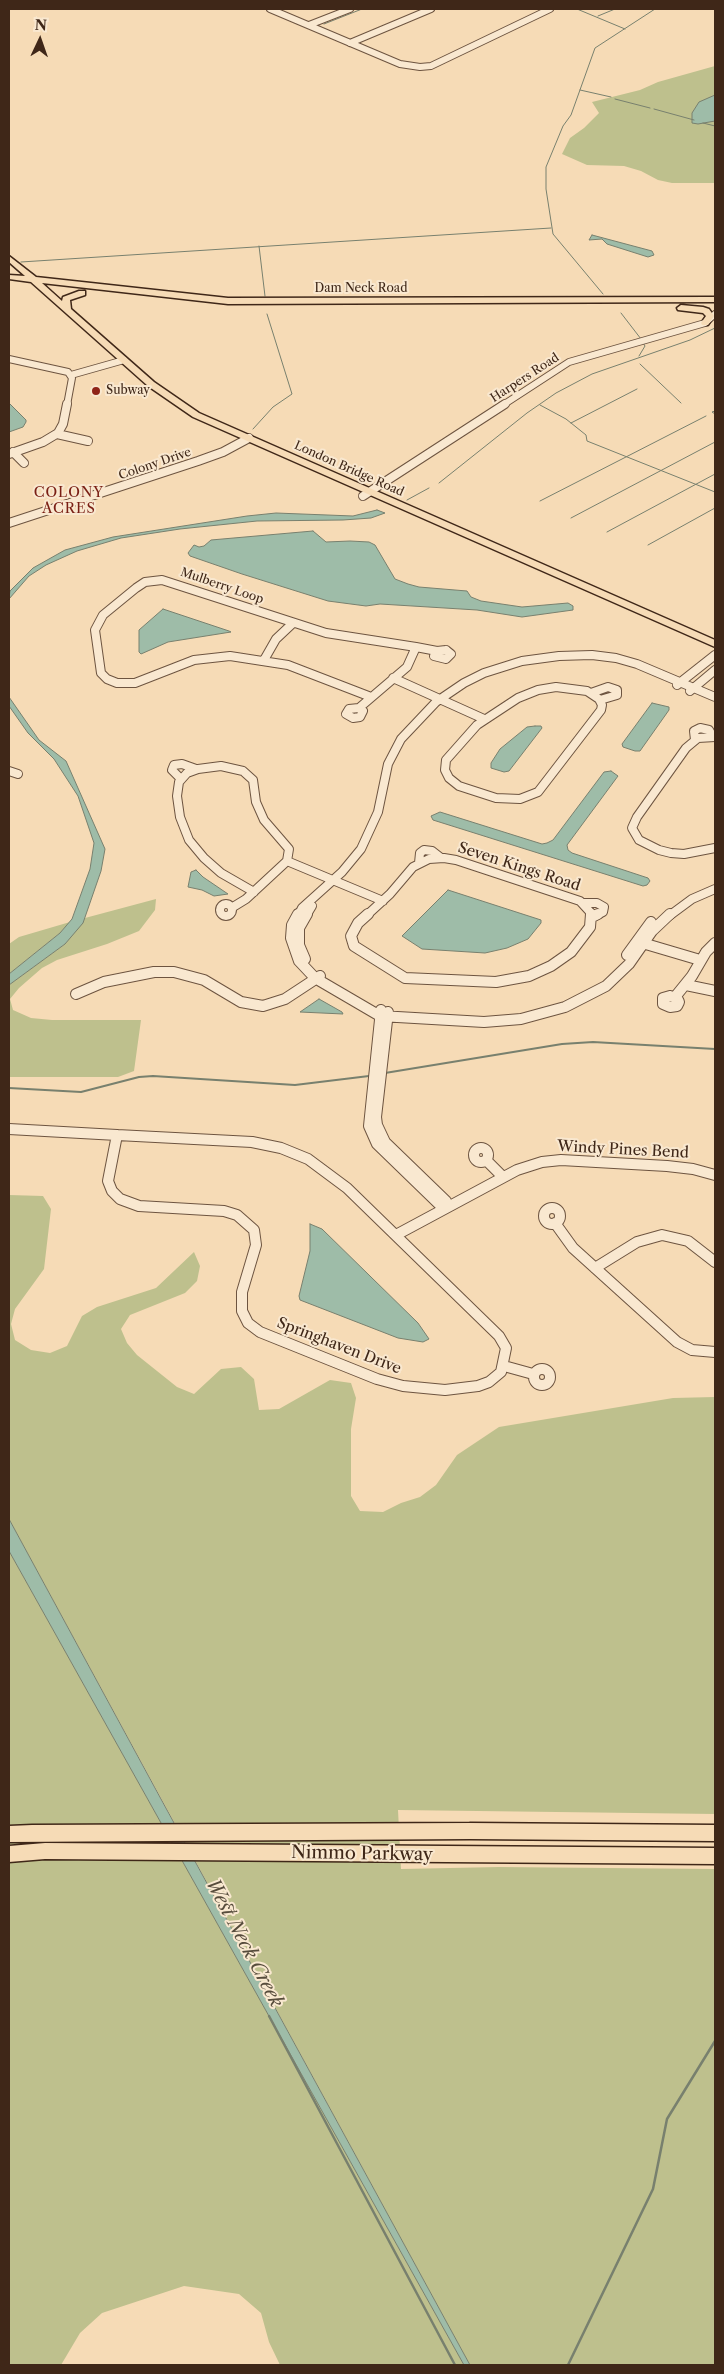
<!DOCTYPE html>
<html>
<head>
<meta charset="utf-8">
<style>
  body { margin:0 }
  #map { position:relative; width:724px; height:2374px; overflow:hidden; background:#f6dbb6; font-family:"Libre Caslon Text",serif }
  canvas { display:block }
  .frame { position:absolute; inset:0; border:10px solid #3f2718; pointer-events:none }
  .north { position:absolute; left:15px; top:15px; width:50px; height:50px; -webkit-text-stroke:4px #f9e8d0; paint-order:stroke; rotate:3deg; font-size:14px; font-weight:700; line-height:20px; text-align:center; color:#3f2718 }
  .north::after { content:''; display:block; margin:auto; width:18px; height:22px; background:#3f2718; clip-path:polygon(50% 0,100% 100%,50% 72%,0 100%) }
</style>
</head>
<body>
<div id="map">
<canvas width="724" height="2374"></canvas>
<div class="frame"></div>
<div class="north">N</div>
</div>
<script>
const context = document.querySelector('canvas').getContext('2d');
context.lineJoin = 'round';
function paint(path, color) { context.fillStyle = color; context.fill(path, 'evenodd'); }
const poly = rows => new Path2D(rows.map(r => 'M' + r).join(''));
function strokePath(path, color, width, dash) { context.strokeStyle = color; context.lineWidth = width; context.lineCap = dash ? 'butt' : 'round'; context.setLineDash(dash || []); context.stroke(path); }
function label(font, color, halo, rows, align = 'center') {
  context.font = font + ' "Libre Caslon Text",serif'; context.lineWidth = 4; context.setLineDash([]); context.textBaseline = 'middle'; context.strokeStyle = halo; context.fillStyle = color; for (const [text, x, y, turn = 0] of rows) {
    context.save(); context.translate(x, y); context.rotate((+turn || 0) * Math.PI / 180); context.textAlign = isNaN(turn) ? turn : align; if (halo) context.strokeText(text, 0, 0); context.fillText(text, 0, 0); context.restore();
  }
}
const green = poly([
  [715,66,715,183,672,183,658,180,641,171,624,166,587,165,562,154,570,138,584,128,599,113,592,102,640,90,658,82],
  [156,899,155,910,139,931,107,944,57,960,42,968,19,988,10,999,13,1010,31,1018,52,1020,141,1020,134,1071,118,1077,9,1077,9,985,65,944,85,918],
  [70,922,60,933,9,974,9,944,19,937],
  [9,1195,43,1196,51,1209,44,1269,15,1309,11,1324,15,1340,31,1350,50,1353,67,1346,82,1316,97,1307,156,1288,194,1252,200,1266,197,1281,185,1293,130,1315,121,1329,127,1343,137,1355,177,1387,194,1394,221,1369,241,1367,254,1379,259,1410,279,1409,330,1380,351,1383,356,1398,351,1429,351,1496,360,1511,383,1512,401,1503,420,1497,436,1485,457,1455,499,1427,673,1398,715,1397,715,1814,398,1810,401,1869,499,1867,715,1869,715,2365,470,2365,9,1519],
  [9,1551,464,2365,280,2365,269,2342,261,2313,239,2294,184,2286,102,2313,80,2333,61,2365,9,2365]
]);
const water = poly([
  [715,95,715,121,698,124,692,123,692,113,699,102,715,95],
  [592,235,652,251,654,255,648,257,607,244,602,239,589,240,592,235],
  [9,403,26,420,26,422,23,427,9,432,9,403],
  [377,510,385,513,371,518,343,520,257,521,180,529,121,538,77,551,46,565,29,576,9,599,10,591,33,568,65,550,113,537,247,516,276,513,353,516,377,510],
  [313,531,326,542,350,541,369,542,375,545,395,579,408,584,419,587,467,591,471,597,481,601,522,607,568,603,573,606,573,610,522,617,477,610,380,604,366,606,328,601,242,574,190,556,188,553,194,545,199,547,204,546,211,540,313,531],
  [163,609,229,631,231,632,168,642,141,654,139,652,139,630,163,609],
  [9,697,39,740,66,761,105,849,101,871,83,923,65,944,9,985,9,974,60,933,72,919,90,869,94,843,78,796,54,759,28,733,9,706,9,697],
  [652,703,669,707,669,710,640,751,635,751,623,747,622,744,652,703],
  [535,726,541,726,542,728,509,771,504,772,491,768,491,763,500,749,527,727,535,726],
  [611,771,618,776,567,845,568,850,572,853,648,878,650,881,647,885,643,886,433,820,431,816,440,812,542,844,547,843,553,840,604,772,611,771],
  [196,870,203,877,228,894,214,896,202,890,188,887,191,872,196,870],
  [448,890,541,920,541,923,528,939,507,948,485,953,422,949,402,936,448,890],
  [319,999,342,1012,343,1014,300,1012,319,999],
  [310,1224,322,1229,418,1323,429,1339,423,1342,398,1338,300,1300,299,1296,310,1251,310,1224],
  [9,1519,161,1799,470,2365,464,2365,9,1551,9,1519]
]);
const streamFar2 = poly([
  [577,9,625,29],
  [598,16,615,9],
  [324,24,362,9],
  [580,90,611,97],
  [615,99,650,108],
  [654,109,694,120],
  [703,123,715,126],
  [259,246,265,296],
  [21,262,551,228],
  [603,294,553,234,546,189,546,167,563,126,571,115,595,48,655,9],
  [621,313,641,339],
  [639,356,645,346,643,343],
  [640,364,681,403],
  [540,405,566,419,586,435,587,441,715,492],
  [715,411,712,412,715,414],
  [571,423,637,389],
  [253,429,273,407,292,394,267,314],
  [439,483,527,413,556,393,592,374,690,340,715,328],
  [407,500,429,488],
  [540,501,706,416],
  [571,518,715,442],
  [607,532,715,474],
  [648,545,715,508]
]);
const streamFar1 = poly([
  [385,1073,562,1044,593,1042,715,1049],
  [9,1088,81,1092,139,1077,153,1076,295,1085,369,1076]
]);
const stream = poly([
  [269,2016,455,2365],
  [568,2365,653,2189,667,2119,715,2041]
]);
const minorFar2 = poly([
  [270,9,400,64,420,67,431,66,550,9],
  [309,25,350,9],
  [350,43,431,9],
  [9,359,68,372,72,378,67,405],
  [71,375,124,360],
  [503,405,569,362,705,323,715,314]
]);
const minorFar1 = poly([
  [57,434,88,441],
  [13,452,24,463],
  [9,454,43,442,58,433,63,424,67,404],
  [363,496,505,404],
  [9,523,198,461,223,452,249,438],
  [416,647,437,651],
  [446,650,451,654,446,659,434,656,437,651,446,650],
  [264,660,276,639,293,623],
  [393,678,484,719],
  [677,685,715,655],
  [556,687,587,691,599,699,602,705,601,710,538,792,520,799,496,798,459,786,449,778,445,770,446,760,477,725,518,698,538,690,556,687],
  [690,691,715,670],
  [591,693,608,687,617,690,617,695,600,700],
  [359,708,407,667,416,647,326,633,162,580,145,582,136,588,103,615,95,630,101,673,107,679,117,683,135,683,194,660,230,656,288,665,371,697],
  [359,708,363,711,360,717,353,718,346,714,349,709,359,708],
  [715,737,698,738,686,748,637,817,632,828,639,840,659,850,671,853,684,854,715,848],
  [695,740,694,731,700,728,709,730,713,737],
  [9,771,18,774],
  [181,779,172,770,174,765,182,764,196,769],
  [419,863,420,853,424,850,432,851,441,858],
  [254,892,221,873,204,858,189,840,180,817,177,796,179,782,187,773,198,769,221,766,243,771,253,780,256,802,264,820,289,849,287,861,383,901],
  [583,903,597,903,604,907,603,912,595,916],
  '220 910a6 6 0 1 1 12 0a6 6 0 1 1-12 0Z',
  [233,907,246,899,287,861],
  [298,916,302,908,342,872,361,849,378,812,388,764,401,739,436,702,464,683,484,673,522,661,559,656,592,655,616,658,637,664,715,697],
  [306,916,312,906],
  [366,916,390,894,413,867,429,859,444,858,456,860,580,901,591,913,591,916],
  [669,916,692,899,715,889]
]);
const minor = poly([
  [298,914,292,925,291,938,299,961,315,978,380,1016,484,1022,521,1019,565,1007,606,986,629,964,652,931,670,914],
  [368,914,358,923,351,936,354,946,405,978,496,982,529,976,551,966,571,952,590,927,591,914],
  [592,917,598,914],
  [639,942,700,960],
  [627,955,651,922],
  [305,959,299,945,299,928,307,914],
  [686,985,715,991],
  [76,994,104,982,154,972,174,972,204,980,241,1002,263,1006,285,999,320,976],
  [670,996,677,998,679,1002,677,1006,670,1007,663,1004,663,998,670,996],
  [675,997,692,976,706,952,715,943],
  [381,1010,369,1126,377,1144,444,1209],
  [388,1012,376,1117,377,1125,385,1142,446,1201],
  [9,1129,117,1135],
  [117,1135,252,1142,281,1148,308,1159,347,1188,499,1336,506,1348,501,1372,489,1382,478,1386,445,1390,403,1386,377,1379,260,1332,248,1323,242,1311,242,1292,256,1245,254,1230,237,1215,224,1211,139,1206,120,1199,112,1191,108,1181,117,1135],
  '474 1155a7 7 0 1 1 14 0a7 7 0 1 1-14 0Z',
  [486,1160,503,1177],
  '544 1216a8 8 0 1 1 16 0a8 8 0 1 1-16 0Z',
  [555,1223,573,1248,677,1342,692,1350,715,1352],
  [396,1235,517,1170,542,1162,561,1160,667,1166,693,1169,715,1175],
  [595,1268,637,1242,662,1235,688,1241,715,1262],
  [504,1366,533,1374],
  '534 1377a8 8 0 1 1 16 0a8 8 0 1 1-16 0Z'
]);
const major = poly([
  [9,256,36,277,228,298,715,297,715,302,228,304,42,283,62,301,63,297,79,291,85,291,85,295,70,300,71,309,154,382,199,413,715,640,715,647,193,417,148,386,31,282,9,279,9,275,25,276,9,262,9,256],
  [681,305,703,307,709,309,714,316,708,325,702,325,701,323,706,316,703,313,678,310,677,308,681,305]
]);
const highway = poly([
  [470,1823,715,1825,715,1841,470,1839,9,1842,9,1826,32,1825,470,1823],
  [45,1843,715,1848,715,1864,45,1859,9,1862,9,1846,45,1843]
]);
const markers = [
  [96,391,5,"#8f2418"]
];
const farStreetnames = [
  ["Dam Neck Road",361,289],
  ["Harpers Road",525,378,-33],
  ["Colony Drive",155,464,-19],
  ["London Bridge Road",349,469,24],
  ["Mulberry Loop",222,586,19]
];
const farPoinames = [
  ["Subway",106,391]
];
const farNeighbourhoodnames = [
  ["COLONY",69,493],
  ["ACRES",69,509]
];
const streetNames = [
  ["Seven Kings Road",519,867,18],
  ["Windy Pines Bend",623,1150,3],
  ["Springhaven Drive",339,1346,21]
];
const nearStreetnames = [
  ["Nimmo Parkway",362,1854,1]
];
const nearWaternames = [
  ["West Neck Creek",244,1943,62]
];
paint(green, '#bec08d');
paint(water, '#9ebca8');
strokePath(water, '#78806e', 1);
strokePath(streamFar2, '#78806e', 1);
strokePath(streamFar1, '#78806e', 2);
strokePath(stream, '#78806e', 2.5);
strokePath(minorFar2, '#6d5440', 8);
strokePath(minorFar1, '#6d5440', 10);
strokePath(minor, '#6d5440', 12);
strokePath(major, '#3f2718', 3);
strokePath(highway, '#3f2718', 3);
strokePath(minorFar2, '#f9e8d0', 6);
strokePath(minorFar1, '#f9e8d0', 8);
strokePath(minor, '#f9e8d0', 10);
paint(major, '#f6dbb6');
paint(highway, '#f6dbb6');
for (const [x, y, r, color] of markers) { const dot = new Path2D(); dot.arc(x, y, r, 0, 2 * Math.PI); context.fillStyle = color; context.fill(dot); strokePath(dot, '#f9e8d0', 2); }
label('12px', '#3f2718', '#f9e8d0', farStreetnames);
label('12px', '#3f2718', '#f9e8d0', farPoinames, 'left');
context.letterSpacing = '1px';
label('14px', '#7a1f14', '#f9e8d0', farNeighbourhoodnames);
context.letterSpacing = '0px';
label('15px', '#3f2718', '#f9e8d0', streetNames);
label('18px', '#3f2718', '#f9e8d0', nearStreetnames);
label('italic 19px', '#574c3c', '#f9e8d0', nearWaternames);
</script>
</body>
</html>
